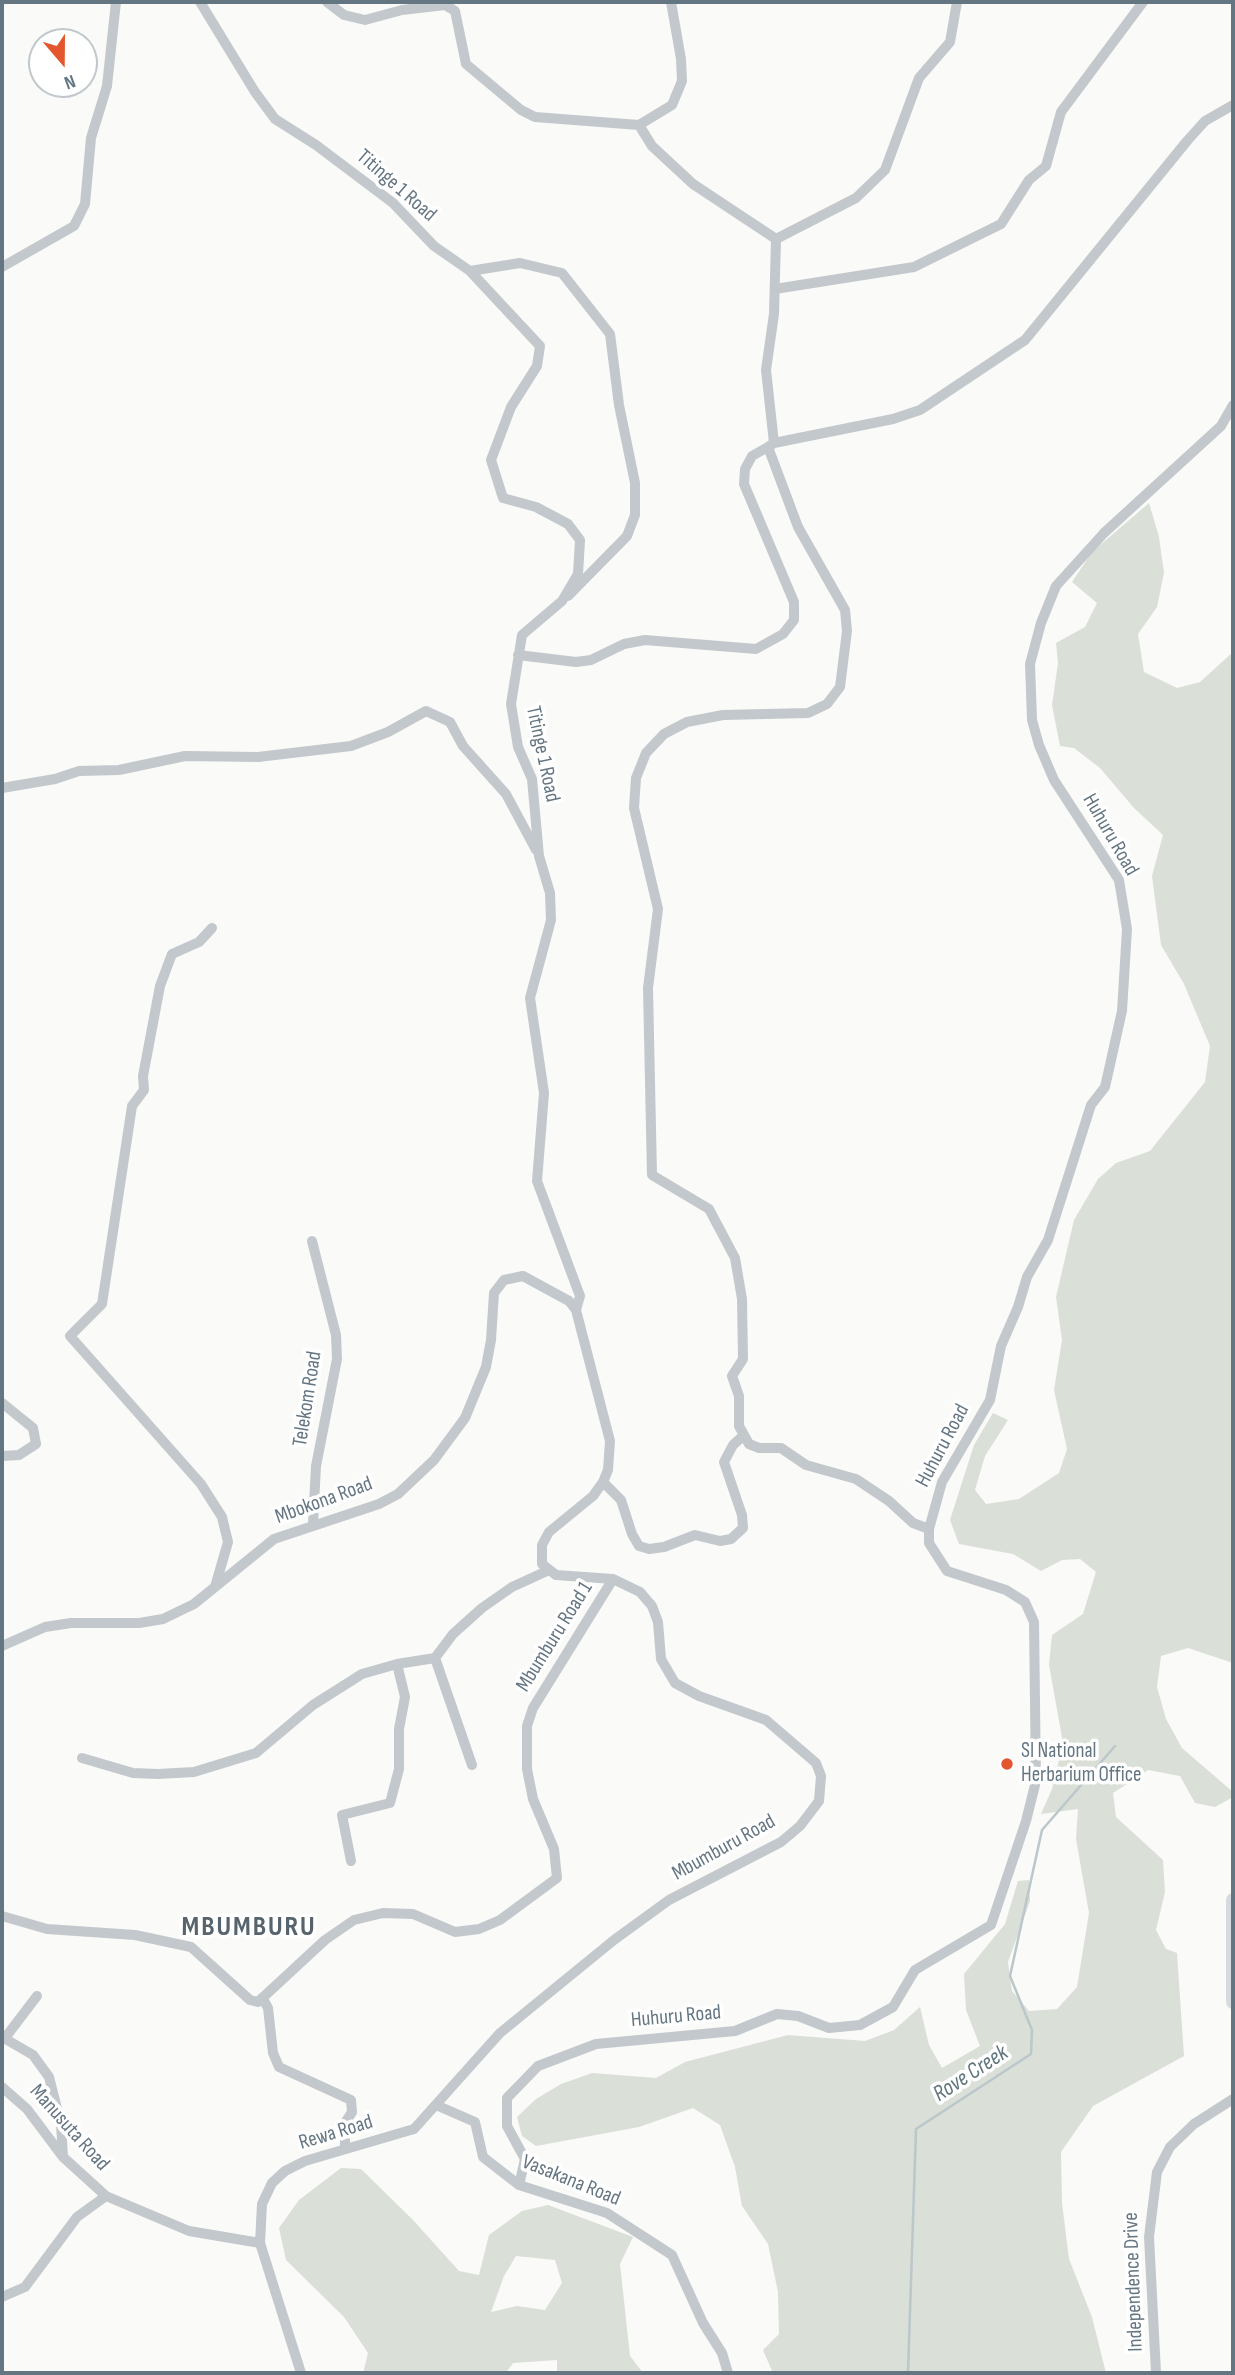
<!DOCTYPE html>
<html>
<head>
<meta charset="utf-8">
<style>
  body { margin:0 }
  #map { position:relative; width:1235px; height:2375px; overflow:hidden; background:#fafaf8; font-family:"Sofia Sans Condensed",sans-serif }
  canvas { display:block }
  .frame { position:absolute; inset:0; border:4px solid #657683; pointer-events:none }
  .north { position:absolute; left:28px; top:28px; width:70px; height:70px; box-sizing:border-box; background:#fff; border:2px solid #c1c8cd; border-radius:50%; rotate:160deg; font-size:19px; font-weight:700; line-height:28px; text-align:center; color:#657683 }
  .north::after { content:''; display:block; margin:auto; width:24px; height:32px; background:#e4572e; clip-path:polygon(50% 0,100% 100%,50% 72%,0 100%) }
</style>
</head>
<body>
<div id="map">
<canvas width="1235" height="2375"></canvas>
<div class="frame"></div>
<div class="north">N</div>
</div>
<script>
const context = document.querySelector('canvas').getContext('2d');
context.lineJoin = 'round';
function paint(path, color) { context.fillStyle = color; context.fill(path, 'evenodd'); }
const poly = rows => new Path2D(rows.map(r => 'M' + r).join(''));
function strokePath(path, color, width, dash) { context.strokeStyle = color; context.lineWidth = width; context.lineCap = dash ? 'butt' : 'round'; context.setLineDash(dash || []); context.stroke(path); }
function label(font, color, halo, rows, align = 'center') {
  context.font = font + ' "Sofia Sans Condensed",sans-serif'; context.lineWidth = 7; context.setLineDash([]); context.textBaseline = 'middle'; context.strokeStyle = halo; context.fillStyle = color; for (const [text, x, y, turn = 0] of rows) {
    context.save(); context.translate(x, y); context.rotate((+turn || 0) * Math.PI / 180); context.textAlign = isNaN(turn) ? turn : align; if (halo) context.strokeText(text, 0, 0); context.fillText(text, 0, 0); context.restore();
  }
}
const green = poly([
  [1149,503,1159,537,1164,573,1157,607,1138,634,1144,672,1177,688,1200,682,1233,652,1233,1663,1188,1648,1161,1656,1157,1687,1166,1719,1182,1748,1233,1792,1233,1797,1215,1807,1195,1803,1180,1776,1148,1770,1113,1793,1116,1817,1163,1860,1165,1892,1156,1930,1166,1949,1177,1953,1184,2056,1093,2106,1061,2152,1062,2203,1069,2259,1092,2317,1106,2373,773,2373,763,2350,779,2334,778,2292,768,2244,742,2206,735,2167,720,2125,693,2108,639,2127,536,2146,522,2136,517,2117,536,2099,561,2084,592,2073,656,2078,685,2062,788,2035,865,2041,894,2030,920,2007,929,2045,942,2068,980,2046,966,2010,964,1974,1005,1924,1018,1881,1029,1880,1030,1901,1008,1962,1012,1991,1029,2011,1057,2009,1077,1987,1089,1913,1076,1839,1078,1809,1041,1814,1052,1789,1063,1743,1049,1665,1052,1635,1083,1614,1096,1572,1080,1559,1062,1560,1041,1571,1013,1554,959,1544,950,1520,974,1445,993,1413,1008,1420,985,1456,975,1490,986,1504,1019,1499,1059,1473,1067,1449,1054,1390,1062,1340,1056,1297,1074,1220,1098,1179,1116,1163,1150,1151,1205,1082,1210,1046,1184,984,1161,945,1152,876,1163,835,1134,808,1100,768,1074,748,1060,746,1052,705,1058,663,1056,643,1085,627,1097,603,1072,582,1092,552],
  [341,2168,361,2169,413,2220,459,2271,479,2275,489,2235,522,2211,548,2205,633,2237,620,2264,630,2356,643,2373,557,2373,557,2360,513,2363,506,2373,363,2373,368,2353,344,2317,286,2260,279,2228,299,2200],
  [516,2256,555,2260,562,2283,545,2310,517,2306,491,2312,504,2276]
]);
const stream = poly([
  [908,2373,916,2129,1031,2054,1032,2030,1010,1976,1042,1830,1115,1746]
]);
const street = poly([
  [200,2,255,92,275,119,316,145,393,203,434,246,470,271,540,346,537,366,511,407,491,460,503,498,536,507,568,524,580,540,578,574,562,601,522,635,511,704,518,747,532,779,539,856,550,893,551,920,530,998,544,1093,537,1181,580,1296,576,1310],
  [327,2,344,15,365,20,402,10,445,5,455,11,466,64,521,110,535,117,639,125],
  [671,2,681,59,682,81,672,105,639,125,652,146,693,184,776,239],
  [957,2,950,42,919,78,885,170,856,198,776,239,774,314,766,370,774,443,893,419,920,410,1025,340,1187,141,1205,121,1233,105],
  [2,267,74,226,85,204,91,138,107,86,116,2],
  [470,271,520,263,562,273,610,334,619,405,635,483,635,515,627,536,568,596],
  [775,289,914,267,1001,224,1029,180,1046,166,1061,112,1143,2],
  [774,443,768,447,798,527,845,610,847,631,840,687,827,704,808,713,723,715,687,722,664,734,646,753,636,778,634,808,658,909,648,988,652,1175,709,1209,735,1258,742,1299,743,1359,732,1376,739,1396,739,1426,749,1444,759,1448,781,1448,806,1465,856,1479,889,1501,913,1523,929,1529],
  [518,655,576,662,591,660,624,644,645,640,756,649,783,634,794,620,794,602,744,484,745,469,752,456,768,447],
  [2,788,55,779,79,771,119,770,185,756,258,757,351,746,388,732,426,711,450,722,463,746,506,794,536,850],
  [212,928,199,942,172,954,160,986,143,1076,144,1090,132,1106,102,1304,70,1336,201,1484,222,1517,228,1542,215,1587],
  [312,1241,336,1335,337,1359,316,1466,313,1524],
  [2,1403,33,1428,36,1444,19,1455,2,1456],
  [603,1482,621,1500,632,1534,639,1546,649,1549,664,1547,695,1535,720,1541,731,1539,743,1528,742,1515,724,1462,733,1445,744,1435],
  [2,1646,45,1627,71,1623,139,1623,163,1619,194,1604,274,1539,379,1504,398,1494,434,1460,465,1418,486,1367,491,1340,494,1293,504,1280,523,1276,569,1301,576,1310,610,1441,608,1470,603,1482,593,1496,549,1532,542,1545,542,1564,556,1575,613,1579,640,1592,652,1606,658,1622,661,1659,675,1683,699,1696,766,1720,816,1763,821,1776,819,1801,800,1826,781,1842,669,1900,614,1940,500,2033,414,2129,305,2161,285,2171,272,2183,262,2204,260,2243,301,2373],
  [435,1658,472,1765],
  [82,1758,133,1773,158,1774,194,1772,256,1753,313,1705,362,1674,397,1664,435,1658,453,1634,482,1608,512,1587,547,1571],
  [351,1861,342,1815,390,1803,399,1769,399,1729,405,1697,397,1664],
  [2,1916,47,1929,135,1935,191,1947,250,2000,258,2002,325,1940,354,1920,383,1913,413,1914,455,1932,479,1929,500,1920,557,1878,554,1849,533,1799,527,1769,527,1726,533,1708,613,1579],
  [263,1999,268,2008,273,2053,279,2067,351,2100,352,2112,345,2123,345,2147],
  [2,2037,33,2055,49,2077,61,2124,63,2157],
  [5,2038,37,1996],
  [2,2087,27,2109,63,2157,106,2196,189,2231,260,2243],
  [436,2105,475,2122,483,2157,519,2185,607,2213,672,2255,703,2323,722,2353,728,2373],
  [519,2185,525,2159,507,2126,507,2098,538,2066,596,2044,735,2031,777,2014,798,2016,829,2028,860,2025,893,2007,915,1970,991,1925,1026,1821,1036,1781,1034,1622,1025,1602,1006,1590,947,1571,929,1543,929,1529,942,1482,990,1400,1001,1346,1018,1307,1027,1277,1048,1240,1091,1105,1105,1087,1122,1011,1127,929,1119,880,1054,780,1039,745,1032,720,1030,664,1041,623,1056,586,1104,533,1221,426,1233,405],
  [2,2297,25,2287,77,2217,106,2196],
  [1156,2373,1149,2237,1157,2172,1170,2147,1194,2124,1233,2099]
]);
const secondary = poly([
  [1233,1900,1233,2002]
]);
const markers = [
  [1007,1764,7,"#e4572e"]
];
const streetNames = [
  ["Titinge 1 Road",396,186,41],
  ["Titinge 1 Road",542,754,78],
  ["Huhuru Road",1110,835,60],
  ["Telekom Road",308,1399,-81],
  ["Huhuru Road",943,1446,-62],
  ["Mbokona Road",324,1501,-20],
  ["Mbumburu Road 1",555,1637,-58],
  ["Mbumburu Road",724,1848,-29],
  ["Huhuru Road",676,2017,-5],
  ["Manusuta Road",69,2128,48],
  ["Rewa Road",336,2133,-17],
  ["Vasakana Road",571,2181,22],
  ["Independence Drive",1134,2282,-92]
];
const poiNames = [
  ["SI National",1021,1752],
  ["Herbarium Office",1021,1776]
];
const waterNames = [
  ["Rove Creek",971,2074,-33]
];
const districtNames = [
  ["MBUMBURU",249,1928]
];
paint(green, '#dadfd7');
strokePath(stream, '#bbc7cb', 2.5);
strokePath(street, '#c3c8cc', 10);
strokePath(secondary, '#d6dbdf', 14);
for (const [x, y, r, color] of markers) { const dot = new Path2D(); dot.arc(x, y, r, 0, 2 * Math.PI); context.fillStyle = color; context.fill(dot); strokePath(dot, '#fff', 2.5); }
label('21px', '#657683', '#fff', streetNames);
label('21px', '#657683', '#fff', poiNames, 'left');
label('italic 23px', '#60757c', '#fff', waterNames);
context.letterSpacing = '2px';
label('bold 28px', '#57646e', '#fff', districtNames);
context.letterSpacing = '0px';
</script>
</body>
</html>
